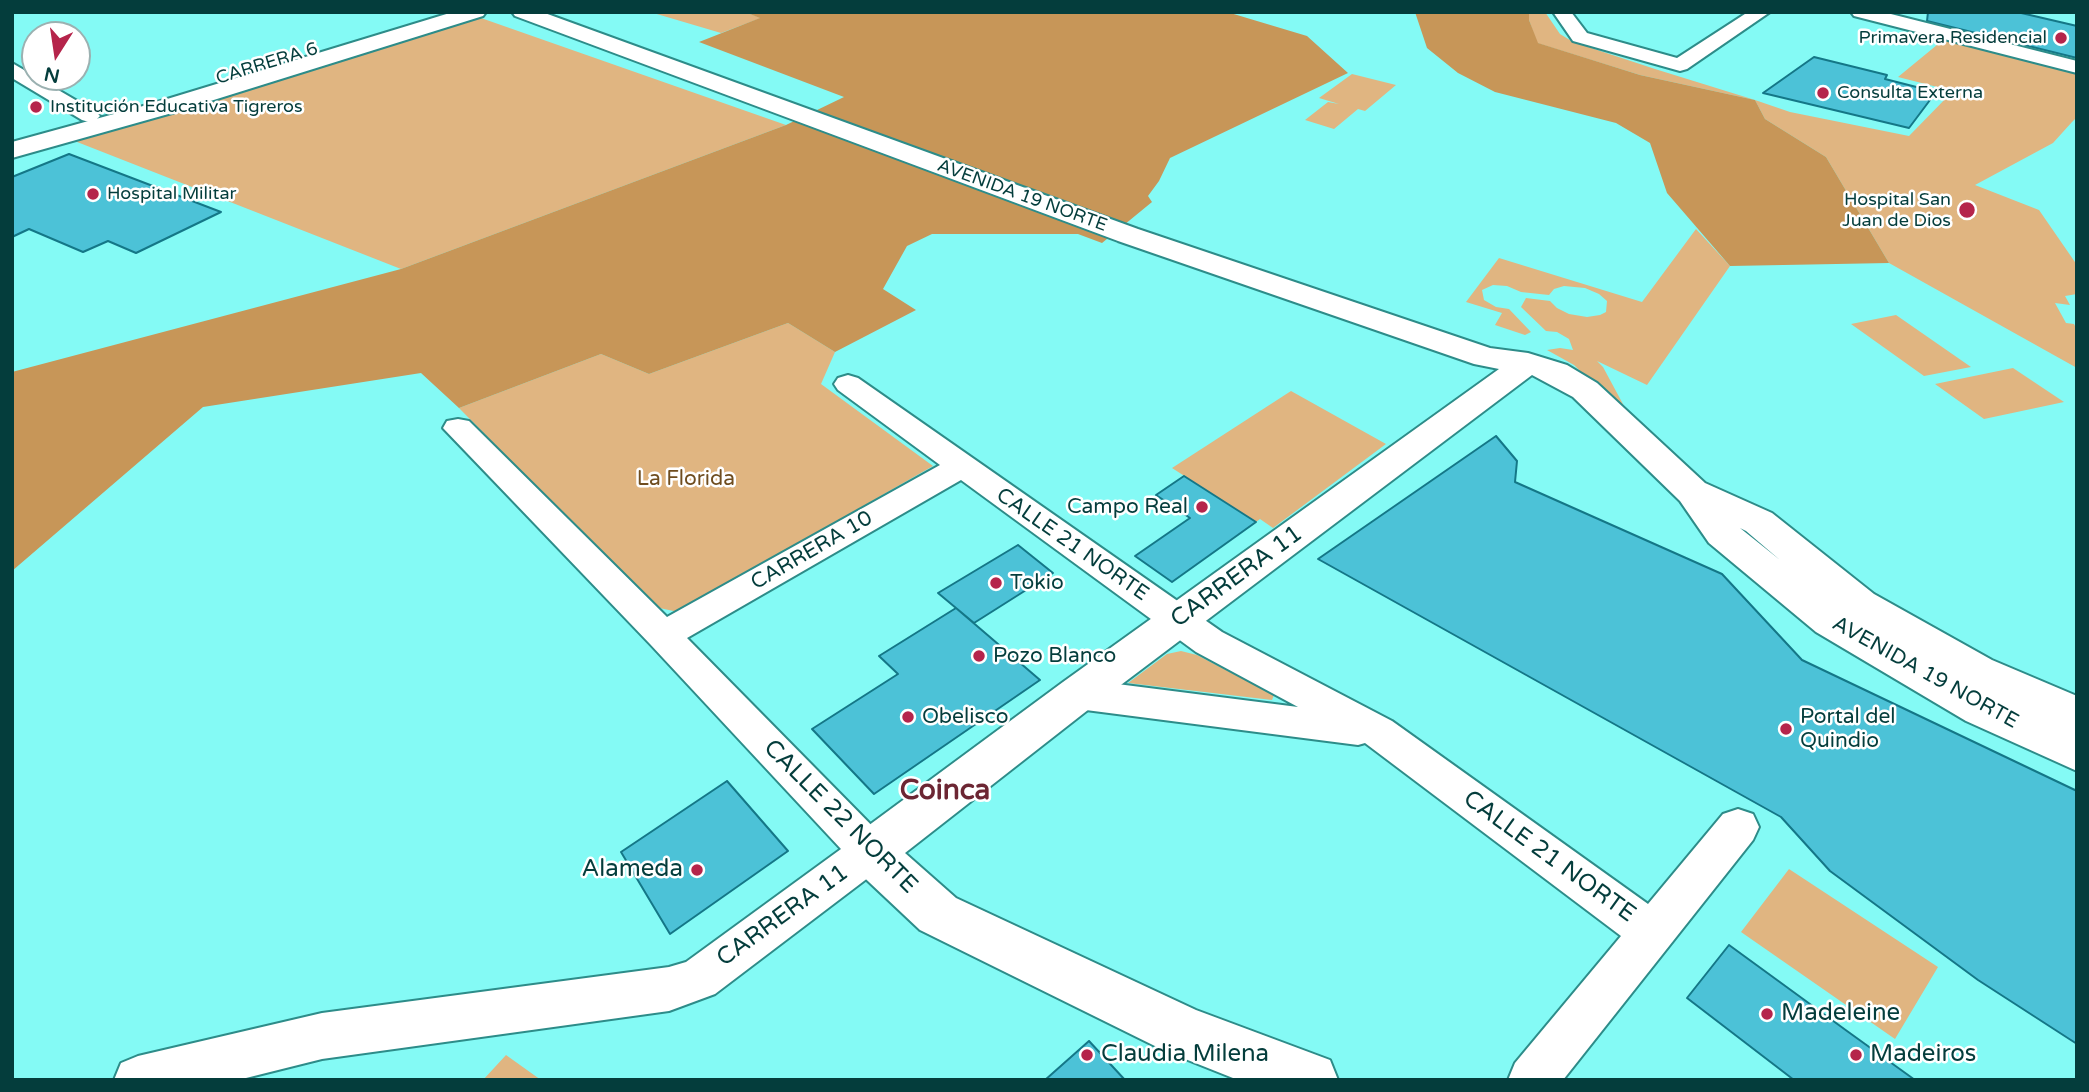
<!DOCTYPE html>
<html>
<head>
<meta charset="utf-8">
<style>
  body { margin:0 }
  #map { position:relative; width:2089px; height:1092px; overflow:hidden; background:#84faf5; font-family:"Varela Round",sans-serif }
  canvas { display:block }
  .frame { position:absolute; inset:0; border:14px solid #043d3c; pointer-events:none }
  .north { position:absolute; left:21px; top:21px; width:70px; height:70px; box-sizing:border-box; background:#fff; border:2px solid #9bb1b1; border-radius:50%; rotate:192deg; font-size:19px; font-weight:700; line-height:28px; text-align:center; color:#043d3c }
  .north::after { content:''; display:block; margin:auto; width:24px; height:32px; background:#b5244b; clip-path:polygon(50% 0,100% 100%,50% 72%,0 100%) }
</style>
</head>
<body>
<div id="map">
<canvas width="2089" height="1092"></canvas>
<div class="frame"></div>
<div class="north">N</div>
</div>
<script>
const context = document.querySelector('canvas').getContext('2d');
context.lineJoin = 'round';
function paint(path, color) { context.fillStyle = color; context.fill(path, 'evenodd'); }
const poly = rows => new Path2D(rows.map(r => 'M' + r).join(''));
function strokePath(path, color, width, dash) { context.strokeStyle = color; context.lineWidth = width; context.lineCap = dash ? 'butt' : 'round'; context.setLineDash(dash || []); context.stroke(path); }
function label(font, color, halo, rows, align = 'center') {
  context.font = font + ' "Varela Round",sans-serif'; context.lineWidth = 5; context.setLineDash([]); context.textBaseline = 'middle'; context.strokeStyle = halo; context.fillStyle = color; for (const [text, x, y, turn = 0] of rows) {
    context.save(); context.translate(x, y); context.rotate((+turn || 0) * Math.PI / 180); context.textAlign = isNaN(turn) ? turn : align; if (halo) context.strokeText(text, 0, 0); context.fillText(text, 0, 0); context.restore();
  }
}
const green = poly([
  [650,12,745,12,761,18,721,33],
  [1529,12,1545,12,1560,34,1573,42,1655,69,1755,100,1790,112,1909,136,1953,91,1898,77,1943,40,2077,72,2077,117,2072,122,2053,143,1975,185,2039,210,2077,265,2077,294,2065,296,2070,305,2055,303,2066,323,2074,324,2077,330,2077,368,1889,263,1826,157,1765,119,1755,100,1640,75,1537,43,1529,20],
  [481,18,786,125,401,269,72,140],
  [1352,74,1396,85,1365,111,1358,109,1334,129,1305,120,1328,102,1339,104,1319,98],
  [1696,229,1730,266,1647,385,1597,361,1603,367,1624,406,1619,409,1574,365,1547,350,1560,348,1573,350,1569,339,1557,332,1546,331,1521,307,1526,298,1550,301,1557,308,1569,314,1587,317,1600,315,1606,312,1607,301,1599,294,1585,288,1564,286,1554,289,1549,295,1521,292,1507,286,1493,285,1482,290,1484,300,1496,307,1509,309,1531,332,1525,335,1495,325,1502,313,1466,302,1499,258,1642,302],
  [1896,315,1971,367,1924,376,1851,324],
  [788,323,835,352,821,384,933,466,678,612,655,607,459,408,601,354,649,374],
  [2013,368,2064,402,1984,419,1935,384],
  [1291,391,1386,444,1273,528,1260,519,1256,522,1172,468],
  [1181,651,1197,655,1274,695,1272,700,1128,683,1167,654],
  [1789,869,1938,967,1895,1039,1741,932],
  [506,1055,541,1080,483,1080]
]);
const forest = poly([
  [745,12,1227,12,1307,36,1348,73,1170,158,1159,181,1148,196,1152,202,1102,243,1078,234,932,234,907,246,883,289,916,310,835,352,788,323,649,374,601,354,459,408,421,373,203,407,12,571,12,372,401,269,786,125,844,97,699,42,760,18],
  [1415,12,1529,12,1529,20,1538,43,1640,75,1755,100,1765,119,1826,157,1889,263,1730,266,1667,193,1650,143,1616,123,1495,92,1458,73,1427,48]
]);
const building = poly([
  [1928,12,2017,12,2077,26,2077,58,1927,21,1928,12],
  [1814,57,1887,75,1885,79,1936,92,1909,128,1763,93,1814,57],
  [69,154,221,212,136,253,108,241,83,252,29,229,12,237,12,177,69,154],
  [1496,436,1517,461,1515,482,1722,574,1802,660,2077,791,2077,1044,1978,980,1830,871,1781,817,1318,559,1496,436],
  [1184,476,1256,522,1172,582,1135,556,1190,518,1156,495,1184,476],
  [1018,545,1053,573,974,623,938,593,1018,545],
  [956,608,1040,680,874,794,812,729,898,674,879,656,956,608],
  [727,781,788,851,670,934,621,852,727,781],
  [1729,945,1847,1031,1915,1080,1794,1080,1687,998,1729,945],
  [1089,1041,1125,1080,1045,1080,1089,1041]
]);
const minor = poly([
  [1553,12,1571,12,1587,33,1677,58,1748,12,1770,12,1687,69,1680,71,1573,41,1553,12],
  [1851,12,1883,12,2077,61,2077,73,1854,16,1851,12],
  [12,63,96,112,100,116,96,120,89,122,82,120,12,78,12,63],
  [848,375,858,378,1222,632,1392,721,1648,904,1723,814,1738,809,1753,814,1759,827,1753,840,1563,1080,1508,1080,1515,1063,1621,936,1365,743,1358,745,1078,709,1065,704,1059,694,1065,684,1078,679,1298,707,1196,652,961,480,687,638,885,839,891,852,885,865,715,994,669,1011,322,1059,238,1080,114,1080,121,1063,138,1056,322,1013,669,967,686,962,841,849,650,644,443,428,447,421,458,419,469,421,667,617,940,465,838,390,834,384,838,378,848,375]
]);
const tertiary = poly([
  [512,12,542,12,1138,229,1490,348,1528,353,1567,365,1597,383,1705,483,1772,513,1874,594,1992,660,2077,696,2077,771,1966,721,1816,632,1709,543,1680,501,1573,397,1532,375,1093,706,905,853,956,898,1196,1010,1330,1060,1338,1080,1238,1080,1165,1051,920,930,853,867,846,852,853,837,1063,682,1499,369,1474,364,1118,241,515,16,512,12],
  [1740,528,1746,531,1780,560,1740,528]
]);
const secondary = poly([
  [453,12,486,12,483,16,172,113,12,158,12,142,154,103,453,12]
]);
const markers = [
  [2061,38,7,"#b5244b"],
  [1823,93,7,"#b5244b"],
  [36,107,7,"#b5244b"],
  [93,194,7,"#b5244b"],
  [1967,210,9,"#b5244b"],
  [1202,507,7,"#b5244b"],
  [996,583,7,"#b5244b"],
  [979,656,7,"#b5244b"],
  [908,717,7,"#b5244b"],
  [1786,729,7,"#b5244b"],
  [697,870,7,"#b5244b"],
  [1767,1014,7,"#b5244b"],
  [1087,1055,7,"#b5244b"],
  [1856,1055,7,"#b5244b"]
];
const farPoinames = [
  ["Primavera Residencial",2047,38,"right"],
  ["Consulta Externa",1837,93],
  ["Institución Educativa Tigreros",50,107],
  ["Hospital Militar",107,194],
  ["Hospital San",1951,200,"right"],
  ["Juan de Dios",1951,221,"right"]
];
const farStreetnames = [
  ["CARRERA 6",267,64,-17],
  ["AVENIDA 19 NORTE",1022,196,20]
];
const parkNames = [
  ["La Florida",686,479]
];
const poiNames = [
  ["Campo Real",1188,507,"right"],
  ["Tokio",1010,583],
  ["Pozo Blanco",993,656],
  ["Obelisco",922,717],
  ["Portal del",1800,717],
  ["Quindio",1800,741]
];
const streetNames = [
  ["CALLE 21 NORTE",1072,545,35],
  ["CARRERA 10",812,551,-30],
  ["AVENIDA 19 NORTE",1925,673,29]
];
const nearStreetnames = [
  ["CARRERA 11",1237,577,-36],
  ["CALLE 22 NORTE",840,817,45],
  ["CALLE 21 NORTE",1549,857,36],
  ["CARRERA 11",783,916,-36]
];
const nearPoinames = [
  ["Alameda",683,870,"right"],
  ["Madeleine",1781,1014],
  ["Claudia Milena",1101,1055],
  ["Madeiros",1870,1055]
];
const nearNeighbourhoodnames = [
  ["Coinca",945,792]
];
paint(green, '#e0b581');
paint(forest, '#c79658');
paint(building, '#4cc2d7');
strokePath(building, '#147787', 2);
strokePath(minor, '#2d8c89', 4);
strokePath(tertiary, '#2d8c89', 4);
strokePath(secondary, '#2d8c89', 4);
paint(minor, '#fff');
paint(tertiary, '#fff');
paint(secondary, '#fff');
for (const [x, y, r, color] of markers) { const dot = new Path2D(); dot.arc(x, y, r, 0, 2 * Math.PI); context.fillStyle = color; context.fill(dot); strokePath(dot, '#fff', 2.5); }
label('18px', '#043d3c', '#fff', farPoinames, 'left');
label('18px', '#043d3c', '#fff', farStreetnames);
label('21px', '#6f4d1f', '#fff', parkNames);
label('21px', '#043d3c', '#fff', poiNames, 'left');
label('21px', '#043d3c', '#fff', streetNames);
label('24px', '#043d3c', '#fff', nearStreetnames);
label('24px', '#043d3c', '#fff', nearPoinames, 'left');
label('bold 28px', '#6c2633', '#fff', nearNeighbourhoodnames);
</script>
</body>
</html>
